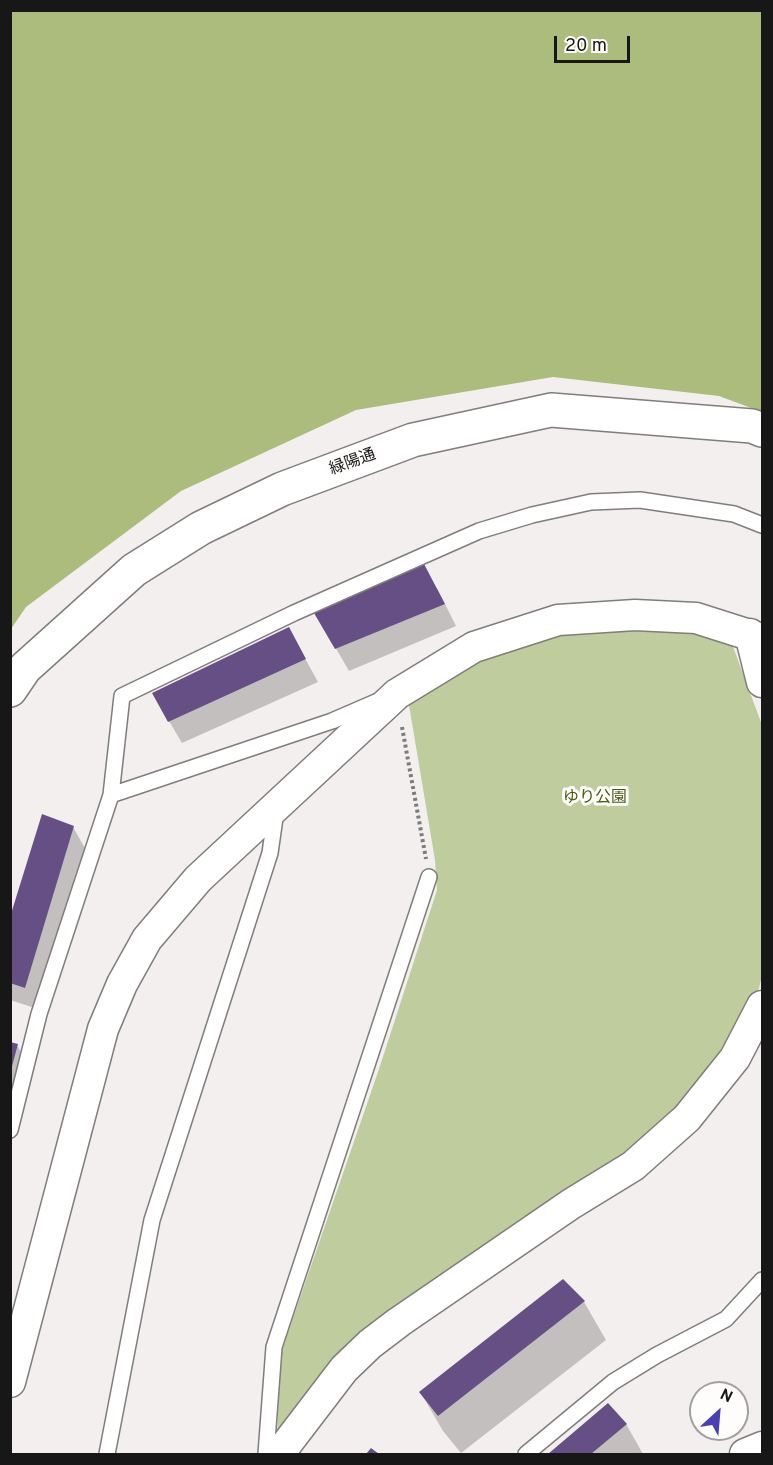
<!DOCTYPE html>
<html>
<head>
<meta charset="utf-8">
<style>
  body { margin:0 }
  #map { position:relative; width:773px; height:1465px; overflow:hidden; background:#f3efee; font-family:Overpass,sans-serif }
  canvas { display:block }
  .frame { position:absolute; inset:0; border:12px solid #181717; pointer-events:none }
  .north { position:absolute; left:689px; top:1381px; width:60px; height:60px; box-sizing:border-box; background:#fffdfc; border:2px solid #a3a1a0; border-radius:50%; rotate:26deg; font-size:16px; font-weight:700; line-height:24px; text-align:center; color:#181717 }
  .north::after { content:''; display:block; margin:auto; width:21px; height:27px; background:#4a3fb5; clip-path:polygon(50% 0,100% 100%,50% 72%,0 100%) }
  .scale { position:absolute; left:554px; top:36px; width:76px; height:27px; box-sizing:border-box; border:3px solid #181717; border-top:0; padding-left:8px; font-size:18px; line-height:21px; white-space:nowrap; color:#181717; -webkit-text-stroke:4px #fffdfc; paint-order:stroke }
</style>
</head>
<body>
<div id="map">
<canvas width="773" height="1465"></canvas>
<div class="frame"></div>
<div class="north">N</div>
<div class="scale">20 m</div>
</div>
<script>
const context = document.querySelector('canvas').getContext('2d');
context.lineJoin = 'round';
function paint(path, color) { context.fillStyle = color; context.fill(path, 'evenodd'); }
const poly = rows => new Path2D(rows.map(r => 'M' + r).join(''));
function strokePath(path, color, width, dash) { context.strokeStyle = color; context.lineWidth = width; context.lineCap = dash ? 'butt' : 'round'; context.setLineDash(dash || []); context.stroke(path); }
function label(font, color, halo, rows, align = 'center') {
  context.font = font + ' Overpass,"Noto Sans JP",sans-serif'; context.lineWidth = 6; context.setLineDash([]); context.textBaseline = 'middle'; context.strokeStyle = halo; context.fillStyle = color; for (const [text, x, y, turn = 0] of rows) {
    context.save(); context.translate(x, y); context.rotate((+turn || 0) * Math.PI / 180); context.textAlign = isNaN(turn) ? turn : align; if (halo) context.strokeText(text, 0, 0); context.fillText(text, 0, 0); context.restore();
  }
}
const green = poly([
  [599,627,724,634,732,644,762,725,762,976,759,988,725,1054,651,1136,388,1316,277,1441,280,1356,379,1069,437,890,435,860,408,699,470,659,549,635]
]);
const forest = poly([
  [11,10,762,11,762,412,719,396,553,377,356,410,181,491,26,607,11,629]
]);
const shadow = poly([
  [437,588,456,626,349,671,316,614],
  [301,651,318,682,182,743,169,721],
  [73,827,86,850,38,1009,10,1000,10,922],
  [10,1044,17,1045,30,1067,10,1142],
  [584,1302,606,1340,461,1453,443,1431,421,1393],
  [608,1406,626,1424,643,1454,550,1454]
]);
const building = poly([
  [424,564,445,604,335,649,314,613],
  [289,627,306,659,168,722,152,693],
  [42,814,74,826,25,988,10,983,10,917],
  [10,1042,18,1044,11,1070,10,1070],
  [563,1279,585,1301,438,1416,419,1392],
  [608,1403,627,1424,591,1454,548,1454],
  [371,1448,379,1454,366,1454]
]);
const path = poly([
  [402,727,426,859]
]);
const service = poly([
  [376,702,332,721,111,795,122,696,294,613,479,531,532,515,591,502,640,500,734,514,762,525],
  [10,1130,39,1014,111,795],
  [107,1454,152,1220,270,853,276,811],
  [266,1454,274,1347,429,877],
  [526,1454,613,1382,657,1355,726,1319,762,1280]
]);
const minor = poly([
  [750,634,762,682],
  [10,1382,103,1029,122,984,147,939,198,879,397,694,474,647,558,620,635,615,696,618,762,639],
  [279,1454,344,1369,370,1344,399,1322,571,1204,633,1166,687,1118,735,1058,762,1006],
  [745,1454,762,1447]
]);
const tertiary = poly([
  [10,690,25,668,134,570,201,528,282,489,413,440,551,410,752,426,762,430]
]);
const streetNames = [
  ["緑陽通",353,463,-20]
];
const parkNames = [
  ["ゆり公園",595,799]
];
paint(green, '#bfcc9d');
paint(forest, '#acbc7c');
paint(shadow, '#0003');
paint(building, '#654f85');
strokePath(service, '#807d7b', 18);
strokePath(minor, '#807d7b', 33);
strokePath(tertiary, '#807d7b', 36);
strokePath(path, '#7e7c7b', 4, [3, 3]);
strokePath(service, '#fff', 15);
strokePath(minor, '#fff', 30);
strokePath(tertiary, '#fff', 33);
label('16px', '#181717', '#fffdfc', streetNames);
label('16px', '#4b5810', '#fffdfc', parkNames);
</script>
</body>
</html>
